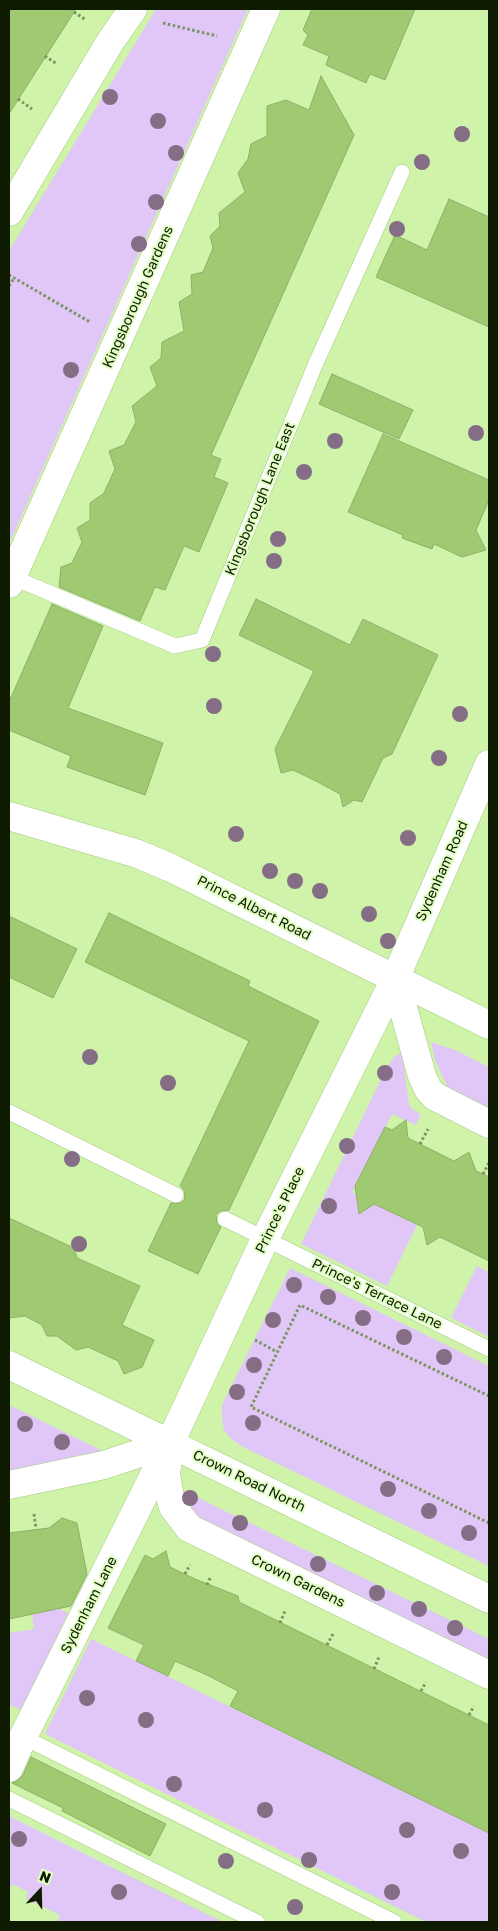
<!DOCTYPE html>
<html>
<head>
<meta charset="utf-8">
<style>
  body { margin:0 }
  #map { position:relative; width:498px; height:1931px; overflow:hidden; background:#cef3a9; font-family:"Golos Text",sans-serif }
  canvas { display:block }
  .frame { position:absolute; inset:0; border:10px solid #0f1b01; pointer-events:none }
  .north { position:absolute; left:15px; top:1866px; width:50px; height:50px; -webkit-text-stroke:4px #e0fec3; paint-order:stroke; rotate:21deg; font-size:14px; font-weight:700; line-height:20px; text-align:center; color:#0f1b01 }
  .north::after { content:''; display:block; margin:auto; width:18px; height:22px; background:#0f1b01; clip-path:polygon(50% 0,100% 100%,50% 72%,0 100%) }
</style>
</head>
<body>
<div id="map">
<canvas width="498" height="1931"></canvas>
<div class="frame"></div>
<div class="north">N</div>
</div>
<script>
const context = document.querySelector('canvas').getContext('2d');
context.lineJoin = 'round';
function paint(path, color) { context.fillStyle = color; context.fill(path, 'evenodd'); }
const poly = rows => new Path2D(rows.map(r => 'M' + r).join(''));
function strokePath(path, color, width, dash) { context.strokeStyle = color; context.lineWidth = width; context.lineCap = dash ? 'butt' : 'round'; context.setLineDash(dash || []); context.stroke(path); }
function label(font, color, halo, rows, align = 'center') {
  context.font = font + ' "Golos Text",sans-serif'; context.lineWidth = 4; context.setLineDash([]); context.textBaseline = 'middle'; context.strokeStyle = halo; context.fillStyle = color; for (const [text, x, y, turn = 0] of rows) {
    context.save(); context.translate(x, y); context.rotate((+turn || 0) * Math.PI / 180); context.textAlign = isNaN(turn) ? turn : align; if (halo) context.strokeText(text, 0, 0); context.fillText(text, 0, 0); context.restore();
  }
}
const green = poly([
  [156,9,248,9,9,544,9,251],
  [431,1042,455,1050,489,1067,489,1112,449,1091,435,1060],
  [402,1052,409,1104,412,1109,421,1114,416,1125,392,1114,352,1192,356,1195,358,1203,369,1208,374,1204,417,1225,387,1286,301,1244,386,1069,394,1057],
  [477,1266,489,1272,489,1337,451,1318],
  [290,1268,489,1366,489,1566,243,1447,231,1439,224,1430,222,1419,222,1405],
  [9,1405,103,1451,71,1460,9,1471],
  [184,1491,489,1639,489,1662,198,1518,189,1509],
  [58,1608,68,1613,22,1711,9,1704,9,1633,34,1629,32,1614],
  [91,1639,489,1833,489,1922,426,1922,45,1734],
  [9,1816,89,1856,223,1922,57,1922,60,1915,26,1899,28,1892,13,1884,9,1891]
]);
const building = poly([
  [9,9,76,9,9,114,9,9],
  [312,9,415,9,385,80,370,74,366,83,326,65,329,56,303,45,308,35,303,30,312,9],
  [321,76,354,135,211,455,221,459,214,477,228,483,199,552,184,546,165,590,155,587,140,621,59,587,61,567,72,563,82,542,77,528,90,520,90,503,104,493,115,469,109,451,124,445,136,422,132,406,157,386,150,367,161,358,162,342,184,331,179,302,192,294,191,275,203,272,213,248,210,236,220,226,219,213,245,192,238,173,248,159,251,144,267,136,267,106,286,100,309,110,321,76],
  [449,199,489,217,489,327,376,277,395,235,427,250,449,199],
  [332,374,413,410,399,439,319,404,332,374],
  [383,434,489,480,489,500,476,530,486,550,462,557,434,544,432,549,402,538,403,535,348,512,383,434],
  [256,599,350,645,363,619,438,655,392,754,383,758,362,802,354,800,343,807,340,794,314,780,293,770,281,773,275,749,314,671,239,635,256,599],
  [52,604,103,626,68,708,163,743,145,795,67,767,71,756,9,730,9,702,52,604],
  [109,913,250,981,248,986,319,1021,229,1210,220,1211,216,1215,217,1224,221,1227,198,1274,148,1251,171,1203,181,1203,185,1199,184,1190,180,1186,249,1041,85,962,109,913],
  [9,916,77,949,53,998,9,977,9,916],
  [406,1120,408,1138,454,1161,469,1152,476,1171,489,1177,489,1261,440,1237,427,1245,423,1227,374,1204,359,1214,355,1186,385,1127,392,1130,406,1120],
  [9,1218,74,1248,77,1258,140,1286,122,1325,154,1340,142,1367,124,1374,118,1361,88,1347,76,1350,57,1336,47,1336,42,1325,25,1316,9,1318,9,1218],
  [62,1518,77,1523,87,1574,71,1606,9,1619,9,1533,49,1528,62,1518],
  [166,1551,170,1567,195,1579,238,1596,239,1602,489,1725,489,1833,230,1706,238,1691,207,1675,175,1661,168,1676,136,1661,144,1645,108,1628,145,1555,153,1559,166,1551],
  [31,1757,166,1824,150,1856,62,1811,63,1808,12,1783,18,1780,23,1775,31,1757]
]);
const path = poly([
  [74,12,86,20],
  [163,23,217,36],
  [45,56,57,64],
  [18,99,32,109],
  [9,275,90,322],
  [9,286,14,278],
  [420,1144,428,1129],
  [483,1174,489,1163],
  [255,1340,277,1352],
  [489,1396,300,1305,251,1407,489,1523],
  [34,1514,36,1529],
  [185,1574,190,1565],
  [207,1585,211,1576],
  [280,1623,285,1611],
  [327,1645,333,1634],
  [374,1669,379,1657],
  [421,1691,426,1682],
  [469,1715,474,1706]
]);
const lane = poly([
  [12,577,175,646,202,640,316,363,402,172],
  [9,1112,176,1195],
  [225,1219,489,1349],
  [23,1737,394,1922],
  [9,1799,257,1922]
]);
const street = poly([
  [9,212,110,42,133,9],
  [9,584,266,9],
  [9,816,138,854,171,868,489,1025],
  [395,979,422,1076,428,1089,434,1096,489,1124],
  [9,1365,489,1599],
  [169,1452,166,1474,169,1492,173,1507,189,1528,489,1675],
  [9,1485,104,1465,170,1443],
  [9,1768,23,1737,170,1443,265,1239,395,979,489,764]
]);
const trees = [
  [110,97],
  [158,121],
  [462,134],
  [176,153],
  [422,162],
  [156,202],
  [397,229],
  [139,244],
  [71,370],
  [476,433],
  [335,441],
  [304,472],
  [278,539],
  [274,561],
  [213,654],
  [214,706],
  [460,714],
  [439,758],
  [236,834],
  [408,838],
  [270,871],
  [295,881],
  [320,891],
  [369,914],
  [388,941],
  [90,1057],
  [385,1073],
  [168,1083],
  [347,1146],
  [72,1159],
  [329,1206],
  [79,1244],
  [294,1285],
  [328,1297],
  [363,1318],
  [273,1320],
  [404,1337],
  [444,1357],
  [254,1365],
  [237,1392],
  [253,1423],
  [25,1424],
  [62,1442],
  [388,1489],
  [190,1498],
  [429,1511],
  [240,1523],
  [469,1533],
  [318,1564],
  [377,1593],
  [419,1609],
  [455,1628],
  [87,1698],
  [146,1720],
  [174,1784],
  [265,1810],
  [407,1830],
  [19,1839],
  [461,1851],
  [309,1860],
  [226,1861],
  [119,1892],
  [392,1892],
  [295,1907]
];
const streetNames = [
  ["Kingsborough Gardens",138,297,-66],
  ["Kingsborough Lane East",260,499,-68],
  ["Sydenham Road",442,871,-66],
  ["Prince Albert Road",254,908,27],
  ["Prince's Place",280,1210,-64],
  ["Prince's Terrace Lane",377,1294,26],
  ["Crown Road North",249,1481,26],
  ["Crown Gardens",298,1581,26],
  ["Sydenham Lane",89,1605,-63]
];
paint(green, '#e1c7f7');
paint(building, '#a0ca72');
strokePath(building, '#8daf68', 1);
strokePath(lane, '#a6c981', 16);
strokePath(street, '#a6c981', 29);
strokePath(path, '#7a945f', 3, [2.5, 2.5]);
strokePath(lane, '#fff', 15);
strokePath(street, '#fff', 28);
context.fillStyle = '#846d85';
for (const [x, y] of trees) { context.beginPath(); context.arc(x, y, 8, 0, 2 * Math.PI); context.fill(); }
label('14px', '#0f1b01', '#e0fec3', streetNames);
</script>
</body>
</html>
